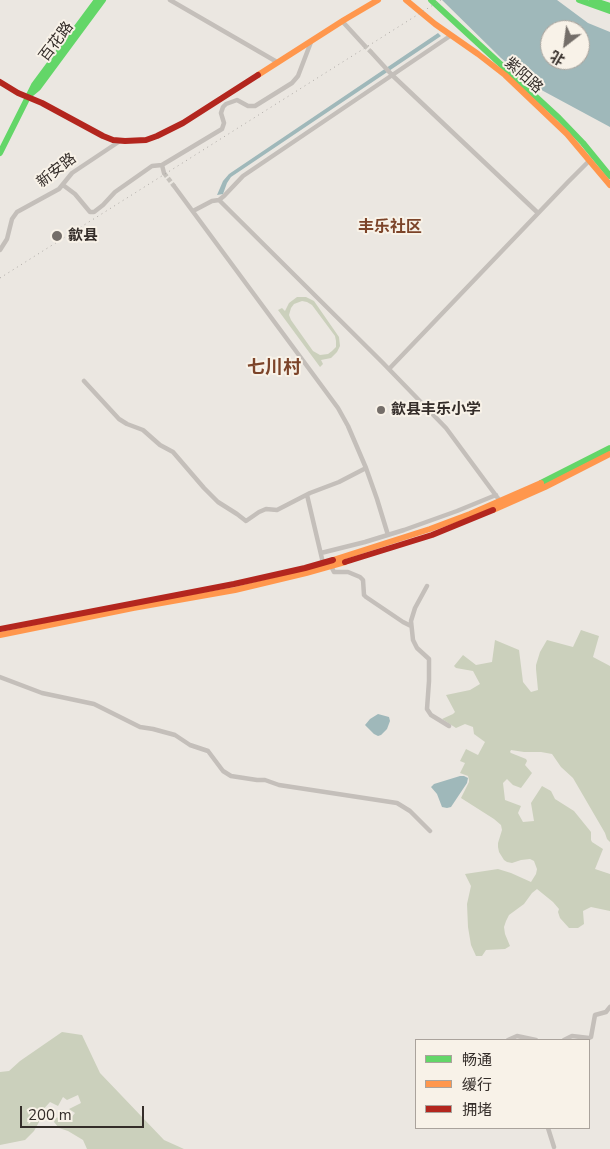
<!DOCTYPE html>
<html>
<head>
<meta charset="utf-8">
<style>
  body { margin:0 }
  #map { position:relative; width:610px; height:1149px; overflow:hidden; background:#ebe7e1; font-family:"Nunito Sans","Noto Sans SC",sans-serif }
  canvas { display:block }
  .legend { position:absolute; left:415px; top:1039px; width:175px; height:90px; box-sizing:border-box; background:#f8f2e8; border:1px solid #aaa39c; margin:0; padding:6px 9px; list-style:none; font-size:15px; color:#342d29 }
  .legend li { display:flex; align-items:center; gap:10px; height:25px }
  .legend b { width:25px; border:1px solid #aaa39c }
  .north { position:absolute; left:540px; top:20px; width:50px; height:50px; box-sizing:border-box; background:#f8f2e8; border:1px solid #aaa39c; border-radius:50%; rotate:210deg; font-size:14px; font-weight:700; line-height:20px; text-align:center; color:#342d29 }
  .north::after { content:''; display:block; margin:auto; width:18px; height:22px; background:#746e69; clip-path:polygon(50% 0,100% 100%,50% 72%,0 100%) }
  .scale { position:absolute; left:20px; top:1106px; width:124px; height:22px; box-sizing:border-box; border:2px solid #342d29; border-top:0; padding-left:6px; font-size:15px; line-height:18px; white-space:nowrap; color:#342d29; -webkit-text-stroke:4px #f8f2e8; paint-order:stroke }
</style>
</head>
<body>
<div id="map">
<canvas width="610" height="1149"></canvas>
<ul class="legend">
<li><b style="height:6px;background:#63d668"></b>畅通</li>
<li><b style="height:6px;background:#ff974d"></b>缓行</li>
<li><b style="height:6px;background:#b3261e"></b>拥堵</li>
</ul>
<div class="north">北</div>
<div class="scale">200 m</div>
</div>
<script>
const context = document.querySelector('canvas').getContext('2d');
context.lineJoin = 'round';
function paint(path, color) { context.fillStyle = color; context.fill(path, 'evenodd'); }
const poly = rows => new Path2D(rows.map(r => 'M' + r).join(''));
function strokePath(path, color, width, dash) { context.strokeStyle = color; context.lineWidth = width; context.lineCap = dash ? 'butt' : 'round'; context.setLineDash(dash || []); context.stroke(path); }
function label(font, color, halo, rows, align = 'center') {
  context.font = font + ' "Nunito Sans","Noto Sans SC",sans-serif'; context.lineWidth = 4; context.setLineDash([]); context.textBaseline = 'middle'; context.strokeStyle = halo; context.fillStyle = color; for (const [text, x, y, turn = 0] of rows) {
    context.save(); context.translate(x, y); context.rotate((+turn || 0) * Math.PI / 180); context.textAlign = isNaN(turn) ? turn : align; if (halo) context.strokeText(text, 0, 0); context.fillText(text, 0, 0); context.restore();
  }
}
const green = poly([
  [297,297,306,297,314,301,339,337,340,346,337,352,331,358,321,360,323,364,320,367,278,310,282,308,285,311,289,303],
  [302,301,307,302,312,305,335,336,336,341,336,347,332,351,328,354,320,355,313,351,291,320,289,315,291,308,294,304],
  [581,630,599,636,593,657,610,666,610,842,607,839,605,833,573,778,561,767,552,754,541,752,524,752,511,750,510,752,511,753,526,759,527,761,525,765,532,773,521,788,513,785,507,779,503,783,505,800,521,806,518,813,523,822,534,821,531,803,542,786,551,791,555,799,574,811,591,832,591,840,592,842,603,849,595,869,610,874,610,911,591,907,583,911,584,924,578,928,569,928,560,918,558,912,559,909,553,902,537,889,532,893,524,904,509,915,506,921,504,927,505,934,510,946,505,949,486,950,482,956,476,956,471,945,468,927,467,904,471,886,465,874,498,869,511,873,531,882,536,874,537,869,534,861,530,859,521,860,512,863,507,862,504,860,499,852,498,847,498,843,502,830,501,825,494,819,461,798,469,782,469,780,468,776,460,773,465,763,460,761,466,749,478,755,485,742,474,734,473,727,465,724,456,728,442,719,453,714,455,712,446,695,470,690,480,684,473,671,456,668,454,666,463,655,476,665,492,662,495,640,519,650,523,682,531,692,538,690,536,669,536,665,540,652,547,640,573,647],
  [62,1032,82,1035,100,1073,164,1140,184,1149,87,1149,83,1140,68,1131,59,1128,54,1122,56,1118,60,1117,64,1117,70,1119,75,1113,69,1109,81,1103,78,1095,67,1100,63,1097,58,1106,50,1102,40,1113,39,1122,34,1131,25,1140,0,1145,0,1072,9,1071,20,1061]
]);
const water = poly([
  [442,0,557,0,588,23,610,32,610,127,534,86,501,58],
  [550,30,580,30,580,60,550,60],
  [438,33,441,36,231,177,227,183,223,194,217,195,223,181,229,174],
  [378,714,389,717,390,721,387,729,381,735,378,736,374,734,365,725,370,719],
  [460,776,464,776,468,778,467,783,451,807,447,808,442,807,437,794,431,787,434,784]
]);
const streetTunnel = poly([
  [364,45,371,52],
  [164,173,174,186]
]);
const street = poly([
  [170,0,277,62],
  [342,21,364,45],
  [371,52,392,75,538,213],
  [162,165,164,173],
  [63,185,75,194,90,212,94,212,103,205,115,192,152,166,162,165,222,129,224,123,221,113,223,107,226,104,237,100,248,106,255,106,292,83,298,76,311,42],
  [174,186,338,408,348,426,366,468,377,499,388,535],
  [219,200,382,362,446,428,500,501],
  [193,211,212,201,219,200,224,196,243,176,450,36],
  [0,250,7,239,12,219,17,212,59,189,72,173,120,141],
  [389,369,568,182,590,160],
  [84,381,119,419,127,424,143,430,160,445,173,452,204,488,218,502,237,514,246,521,259,512,266,509,277,510,310,493,339,482,366,468],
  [307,495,323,563],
  [321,553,365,542,404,530,457,511,496,495],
  [331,566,334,572,348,572,360,577,363,580,364,595,366,597,403,622,411,626],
  [427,586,415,608,411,621,413,640,417,648,429,659,429,681,427,709,431,715,449,726],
  [0,677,42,693,94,704,140,727,153,729,175,735,190,745,208,751,223,771,231,776,257,780,265,780,279,785,397,803,410,811,430,831],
  [508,1040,517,1036,536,1040],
  [564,1040,572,1036,589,1038,591,1037,595,1015,606,1012,610,1007],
  [548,1128,554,1147]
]);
const fast = poly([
  [431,0,559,118,583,143,610,176],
  [579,0,610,11],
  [592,0,610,6],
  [32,93,38,88,103,0],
  [0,153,34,85,97,0],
  [541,483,610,448]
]);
const slow = poly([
  [406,0,435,24,478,54,505,75,567,134,610,185],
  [258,75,344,20,378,0],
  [493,510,545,487,610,454],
  [333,560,430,529,470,514,541,483],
  [0,635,133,608,235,590,306,573,345,562]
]);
const jam = poly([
  [0,82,18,93,42,103,103,136,113,140,125,141,146,140,157,136,183,123,258,75],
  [345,562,432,535,493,510],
  [0,629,234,584,305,568,333,560]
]);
const rail = poly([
  [0,278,441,0]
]);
const markers = [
  [57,236,6,"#746e69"],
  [381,410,5,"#746e69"]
];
const streetNames = [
  ["百花路",57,42,-53],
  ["紫阳路",523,76,42],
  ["新安路",57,171,-38]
];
const poiNames = [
  ["歙县",68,236],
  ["歙县丰乐小学",391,410]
];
const neighbourhoodNames = [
  ["丰乐社区",390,228]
];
const quarterNames = [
  ["七川村",274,369]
];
paint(green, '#cbd0bc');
paint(water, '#9fb8ba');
strokePath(streetTunnel, '#c6c2bc', 4.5, [4.5, 2]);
strokePath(street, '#c4bfba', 4.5);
strokePath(fast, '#63d668', 6);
strokePath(slow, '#ff974d', 6);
strokePath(jam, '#b3261e', 6);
strokePath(rail, '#aca8a4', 1, [1, 4]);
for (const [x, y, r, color] of markers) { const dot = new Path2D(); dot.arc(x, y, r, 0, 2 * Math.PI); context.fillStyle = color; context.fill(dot); strokePath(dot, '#f8f2e8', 2); }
label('15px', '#342d29', '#f8f2e8', streetNames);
label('bold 15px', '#342d29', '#f8f2e8', poiNames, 'left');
label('bold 16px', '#7c4429', '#f8f2e8', neighbourhoodNames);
label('bold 18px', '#7c4429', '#f8f2e8', quarterNames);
</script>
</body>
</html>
